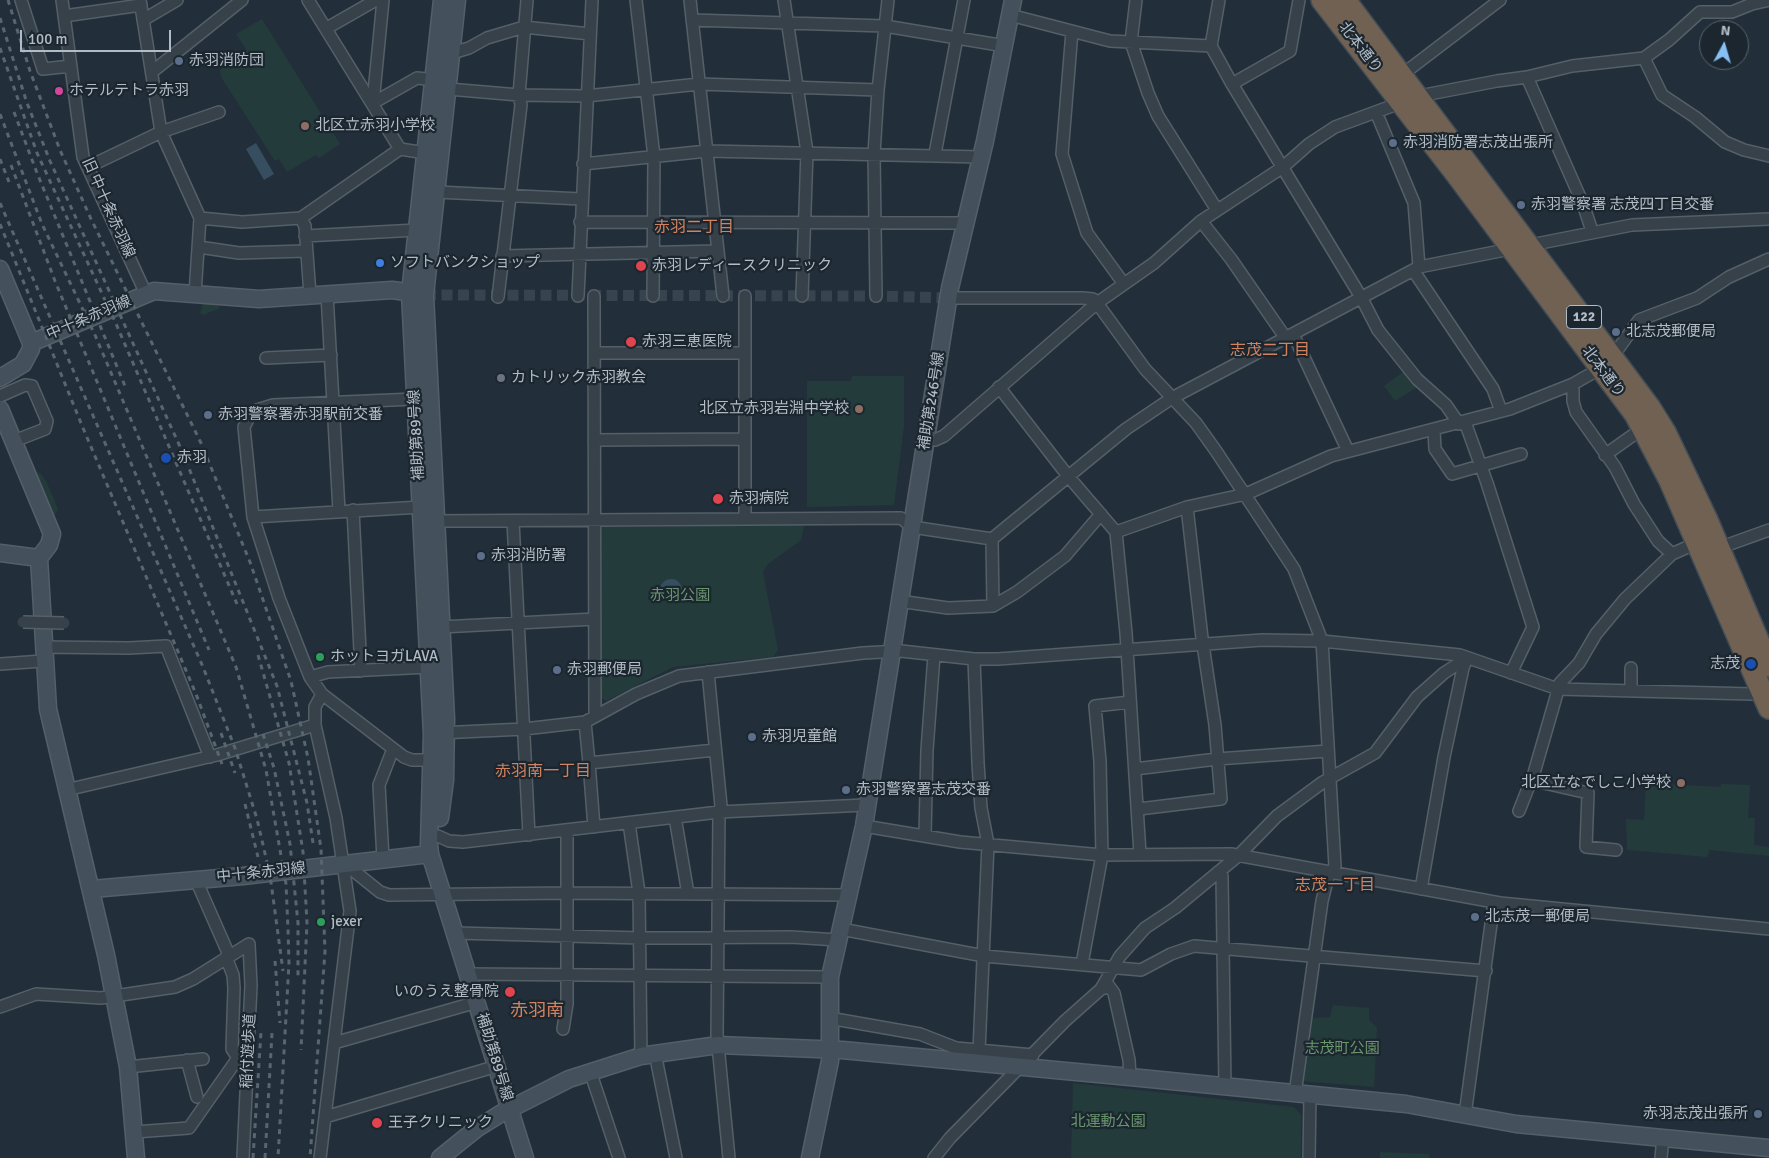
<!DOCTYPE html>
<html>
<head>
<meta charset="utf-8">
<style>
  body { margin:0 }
  #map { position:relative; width:1769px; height:1158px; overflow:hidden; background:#222f3a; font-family:Signika,sans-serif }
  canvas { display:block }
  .north { position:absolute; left:1699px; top:20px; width:50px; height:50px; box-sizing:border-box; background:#1b262f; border:1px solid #57626b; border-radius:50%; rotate:6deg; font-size:14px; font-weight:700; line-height:20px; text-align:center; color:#b1bcc6 }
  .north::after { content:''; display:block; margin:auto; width:18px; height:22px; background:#87c0f5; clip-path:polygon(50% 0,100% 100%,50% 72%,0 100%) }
  .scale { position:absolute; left:20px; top:30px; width:151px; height:22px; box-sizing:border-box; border:2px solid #b1bcc6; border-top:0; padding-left:6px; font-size:15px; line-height:18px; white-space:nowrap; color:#b1bcc6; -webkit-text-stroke:4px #1b262f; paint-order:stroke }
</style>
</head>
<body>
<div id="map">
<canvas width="1769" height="1158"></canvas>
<div class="north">N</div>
<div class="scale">100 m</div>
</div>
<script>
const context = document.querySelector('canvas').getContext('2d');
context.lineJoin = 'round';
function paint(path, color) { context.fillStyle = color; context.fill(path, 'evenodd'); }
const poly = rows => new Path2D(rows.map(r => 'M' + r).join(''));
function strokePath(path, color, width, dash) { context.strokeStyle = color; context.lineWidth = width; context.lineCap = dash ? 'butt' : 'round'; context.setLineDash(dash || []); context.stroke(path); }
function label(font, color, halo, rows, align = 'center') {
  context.font = font + ' Signika,"Noto Sans JP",sans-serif'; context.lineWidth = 4.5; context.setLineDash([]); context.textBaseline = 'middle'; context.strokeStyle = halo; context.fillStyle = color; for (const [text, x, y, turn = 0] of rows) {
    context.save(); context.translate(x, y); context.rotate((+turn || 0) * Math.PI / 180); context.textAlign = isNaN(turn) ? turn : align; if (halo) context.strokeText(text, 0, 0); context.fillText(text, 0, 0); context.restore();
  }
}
const green = poly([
  [262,19,340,144,319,158,316,155,287,172,279,159,275,161,221,77,220,70,246,49,236,34],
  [203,303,216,304,220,308,203,315,200,313],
  [1404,371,1417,387,1395,401,1384,386],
  [852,376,904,376,904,426,894,505,807,507,807,381,851,381],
  [35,472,40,473,46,481,54,499,58,510,53,517,33,475],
  [804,525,801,540,768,564,763,572,778,650,773,657,673,667,606,701,599,696,600,529,602,527],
  [1646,783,1721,787,1721,784,1750,785,1748,818,1755,818,1754,845,1769,847,1769,856,1709,850,1708,857,1627,850,1626,819,1644,820],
  [1333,1005,1369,1008,1369,1020,1377,1028,1374,1087,1300,1081,1310,1018,1330,1017],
  [1073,1083,1294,1107,1301,1115,1301,1158,1071,1158],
  [1380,1152,1429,1154,1430,1158,1380,1158]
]);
const water = poly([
  [256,143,274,174,264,180,246,149],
  '660 590a11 11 0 1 1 22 0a11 11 0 1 1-22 0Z'
]);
const streetTunnel = poly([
  [425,295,876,296,949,298]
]);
const street = poly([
  [21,0,43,69,71,66],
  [62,0,83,157,146,294],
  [140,0,161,132,200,218,195,294],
  [308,0,400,149],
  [636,0,654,157,653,296],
  [690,0,723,296],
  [784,0,807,152,802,296],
  [1136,0,1131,42,1148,93,1158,116,1217,210],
  [1219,0,1211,46,1232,84,1361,297,1378,330,1417,379,1446,405,1459,424],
  [1010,15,1110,41,1211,46],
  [64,16,141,5],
  [143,20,177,0],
  [692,20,885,26,1005,46],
  [327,28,376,0],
  [1072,31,1062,154,1087,233,1124,284],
  [452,53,469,48,487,38,524,27,590,34],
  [1644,58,1669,40,1700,12,1732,12,1752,4,1769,0],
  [152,72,242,0],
  [1403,74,1500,0],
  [1527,77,1583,204,1592,231],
  [1232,84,1290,51,1299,0],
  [448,89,519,95,586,96,699,84,878,90],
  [373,103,383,0],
  [373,103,417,78,435,80],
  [1376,112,1414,203,1419,267],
  [935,154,964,0],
  [583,164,707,151,982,157],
  [88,167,161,132,219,112],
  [437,192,581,199],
  [200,218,242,222,301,218,400,149,426,153],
  [301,218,305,226,310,295],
  [1201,221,1231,259,1285,337],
  [580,222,965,223],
  [305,236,417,230],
  [199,247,239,253,305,251],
  [502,256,718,251],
  [1413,270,1493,389,1501,411],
  [327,294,339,511],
  [578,296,592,0],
  [594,296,595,715],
  [745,296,745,519],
  [876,296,874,154,878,90,888,0],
  [498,297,521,105,519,95,527,0],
  [949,298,1083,298,1093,299,1097,303,1154,263,1201,221,1283,167,1309,144,1335,127,1419,96,1497,81,1527,77,1572,66,1644,58,1662,95,1695,117,1725,142,1744,150,1769,156],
  [1293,334,1348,451],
  [594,353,745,353],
  [1613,356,1639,320,1697,298,1729,277,1769,259],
  [266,358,331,355],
  [1573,384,1573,401,1576,412,1615,467,1634,504,1658,541,1672,554],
  [999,387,1068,476,1116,532,1126,633,1140,854],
  [0,396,25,385,32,386,47,421,45,429,14,441],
  [415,399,273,405,257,410,249,417,244,427,253,517,279,598,310,677,322,694,404,757,412,760,438,760],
  [1465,422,1487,483,1532,624,1533,627,1511,673],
  [1434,430,1435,449,1452,474,1521,454],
  [926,438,935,440,944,436,1097,303,1145,369,1196,423,1216,451,1294,569,1322,641,1335,866,1328,877,1322,901,1295,1094],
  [594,440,744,439],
  [1605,455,1643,428],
  [353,510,361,671],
  [253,517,421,507,436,521,901,518,912,527,992,539,1126,429,1172,398,1419,267,1632,225,1769,219],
  [513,521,529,835],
  [1116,532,1187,507,1246,494,1331,456,1510,409,1573,384,1601,368],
  [992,539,993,606],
  [1719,548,1769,530],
  [899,601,948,608,993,606,1017,592,1065,556,1101,514],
  [441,627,595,619],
  [43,647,129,648,166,646,210,757],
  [974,659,978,763,981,808,988,844,979,1051],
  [0,664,43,661],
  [1631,668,1631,691],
  [708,672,721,806,719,812,717,1035,729,1158],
  [310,677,328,672,429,667],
  [585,722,589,763],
  [439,733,524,729,585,722,636,694,679,676,863,653,901,651,974,659,998,659,1262,640,1322,641,1460,655,1558,689,1752,694,1766,689],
  [1135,769,1217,759,1328,751],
  [1531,780,1588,793,1586,847,1616,850],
  [66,790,217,755,315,725],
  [1139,809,1221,799,1215,725,1202,638,1187,507],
  [1519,811,1534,773,1560,683,1579,663,1596,634,1625,599,1672,554,1701,541],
  [675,817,688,894],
  [629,823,639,893,641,1056],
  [864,826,960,842,1102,855,1231,854,1500,903,1769,929],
  [594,827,589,763,715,750],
  [925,835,927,750,934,655],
  [438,836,449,841,463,842,719,812,865,805],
  [383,859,379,785,393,749],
  [344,863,380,892,389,895,567,893,848,895],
  [1218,872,1222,876,1225,1088],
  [196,880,229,955],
  [1421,889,1444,757,1463,668,1467,658],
  [841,929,984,956,1141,970,1171,954,1194,946,1486,971],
  [456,933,641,938,791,937,838,940],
  [226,957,233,975,234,988,232,1049,238,1058],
  [1082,964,1102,855,1100,761,1095,706,1130,702],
  [468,974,830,977],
  [1106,982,1114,993,1129,1060,1130,1077],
  [1101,989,1120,956,1145,928,1175,908,1239,855,1277,816,1323,782,1375,753,1417,697,1444,673,1467,658],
  [0,1007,36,994,101,998,175,987,193,979,249,944,251,985,243,1158],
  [829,1018,920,1034,956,1048,1033,1055],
  [563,1029,567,1004,567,831],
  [334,1043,477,1002],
  [655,1053,676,1158],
  [187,1060,197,1097],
  [128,1067,203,1059],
  [590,1071,619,1158],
  [1465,1115,1494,902],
  [325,1117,497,1066],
  [135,1132,189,1128,238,1058,249,1046],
  [320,1158,350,911,336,818,315,725,315,707,322,694],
  [934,1158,950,1138,1065,1021,1101,989,1108,987],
  [1309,1158,1310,1096],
  [1661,1158,1663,1137]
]);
const secondary = poly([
  [442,0,410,293,432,734,429,844,430,854,525,1158],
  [0,269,31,343,31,349,23,364,0,378],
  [31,343,154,291,259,299,392,290,421,294],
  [0,409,52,534,49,545,39,558,48,709,106,955,128,1067,136,1158],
  [0,553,39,558],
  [440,818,445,780,446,719,425,295,457,0],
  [92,889,243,876,430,854],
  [440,1158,476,1129,500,1114,569,1079,641,1056,718,1045,842,1050,1130,1077,1406,1104,1516,1124,1769,1148],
  [810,1158,830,1061,830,977,864,826,950,288,985,141,1013,0]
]);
const highway = poly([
  [1322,0,1457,175,1635,414,1670,481,1769,708],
  [1345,0,1650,408,1665,432,1707,520,1769,666]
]);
const rail = poly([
  [8,0,30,71,60,150,91,219,201,443,250,562,291,681,308,758,321,849,325,951,310,1158],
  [0,18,27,103,50,161,182,451,277,686,307,803,313,843],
  [0,48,37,153,117,326,237,604],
  [14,112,37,173,125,386],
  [0,114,42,224,95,335,236,667,266,770,286,884,288,929,289,963,278,1158],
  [0,159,9,182],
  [11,165,55,281,209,650],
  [0,203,203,667,235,748,257,819,270,875,283,971],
  [0,224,83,428,196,694,222,764],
  [258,655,289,763,303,852,307,923,301,1050],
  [221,733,235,773],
  [263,734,274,768,290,844,298,923,298,980],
  [245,804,258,857],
  [275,961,280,1023],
  [253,1158,261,1032],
  [265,1158,272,1033]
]);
const streetBridge = poly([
  [23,622,64,623]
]);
const markers = [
  [179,61,5,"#5c6f8a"],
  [59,91,5,"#d1479c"],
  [305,126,5,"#8d6e63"],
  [1393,143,5,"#5c6f8a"],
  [1521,205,5,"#5c6f8a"],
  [380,263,5,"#3f7fe0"],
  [641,266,6,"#e0444e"],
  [1616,332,5,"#5c6f8a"],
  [631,342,6,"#e0444e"],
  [501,378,5,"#6b7280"],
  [859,409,5,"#8d6e63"],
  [208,415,5,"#5c6f8a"],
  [166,458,6,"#1a4fb4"],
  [718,499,6,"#e0444e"],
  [481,556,5,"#5c6f8a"],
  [320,657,5,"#2e9e5b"],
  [1751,664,6,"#1a4fb4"],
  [557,670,5,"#5c6f8a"],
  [752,737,5,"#5c6f8a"],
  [1681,783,5,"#8d6e63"],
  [846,790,5,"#5c6f8a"],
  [1475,917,5,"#5c6f8a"],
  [321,922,5,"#2e9e5b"],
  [510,992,6,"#e0444e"],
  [1758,1114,5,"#5c6f8a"],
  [377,1123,6,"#e0444e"]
];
const shields = [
  [1584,317,35]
];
const shieldNames = [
  ["122",1584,317]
];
const streetNames = [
  ["北本通り",1360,48,52],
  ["旧 中十条赤羽線",108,208,66],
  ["中十条赤羽線",89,318,-23],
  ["北本通り",1603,372,53],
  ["補助第246号線",932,401,-81],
  ["補助第89号線",417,435,-93],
  ["中十条赤羽線",261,873,-6],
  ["稲付遊歩道",249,1051,-87],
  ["補助第89号線",494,1057,73]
];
const poiNames = [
  ["赤羽消防団",189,61],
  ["ホテルテトラ赤羽",69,91],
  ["北区立赤羽小学校",315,126],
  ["赤羽消防署志茂出張所",1403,143],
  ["赤羽警察署 志茂四丁目交番",1531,205],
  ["ソフトバンクショップ",390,263],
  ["赤羽レディースクリニック",652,266],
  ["北志茂郵便局",1626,332],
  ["赤羽三恵医院",642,342],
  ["カトリック赤羽教会",511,378],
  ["北区立赤羽岩淵中学校",849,409,"right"],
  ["赤羽警察署赤羽駅前交番",218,415],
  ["赤羽",177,458],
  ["赤羽病院",729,499],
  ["赤羽消防署",491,556],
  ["ホットヨガLAVA",330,657],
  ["志茂",1740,664,"right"],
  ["赤羽郵便局",567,670],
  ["赤羽児童館",762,737],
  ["北区立なでしこ小学校",1671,783,"right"],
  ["赤羽警察署志茂交番",856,790],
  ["北志茂一郵便局",1485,917],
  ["jexer",331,922],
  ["いのうえ整骨院",499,992,"right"],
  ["赤羽志茂出張所",1748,1114,"right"],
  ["王子クリニック",388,1123]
];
const parkNames = [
  ["赤羽公園",680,596],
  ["志茂町公園",1342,1049],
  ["北運動公園",1108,1122]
];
const neighbourhoodNames = [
  ["赤羽二丁目",694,228],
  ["志茂二丁目",1270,351],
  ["赤羽南一丁目",543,772],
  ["志茂一丁目",1335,886]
];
const quarterNames = [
  ["赤羽南",537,1011]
];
paint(green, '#243b3b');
paint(water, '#364e60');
strokePath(streetTunnel, '#37444f', 11, [11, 5.5]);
strokePath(street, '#545f68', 14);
strokePath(secondary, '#545f68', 19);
strokePath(highway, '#414c55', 24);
strokePath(street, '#36414a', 11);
strokePath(secondary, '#44515d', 16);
strokePath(highway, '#706153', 21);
strokePath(rail, '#586671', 3, [5, 5]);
strokePath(streetBridge, '#545f68', 14, []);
strokePath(streetBridge, '#36414a', 11);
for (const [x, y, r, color] of markers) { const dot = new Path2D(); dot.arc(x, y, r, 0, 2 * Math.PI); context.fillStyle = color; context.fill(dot); strokePath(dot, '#1b262f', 2); }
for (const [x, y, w] of shields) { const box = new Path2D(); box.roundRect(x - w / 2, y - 11.5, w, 23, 4); context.fillStyle = '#1b262f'; context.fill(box); strokePath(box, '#b1bcc6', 1); }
label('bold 14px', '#b1bcc6', null, shieldNames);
label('15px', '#b1bcc6', '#1b262f', streetNames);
label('15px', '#b1bcc6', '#1b262f', poiNames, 'left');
label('15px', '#69976d', '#1b262f', parkNames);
label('16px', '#d18361', '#1b262f', neighbourhoodNames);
label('18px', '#d18361', '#1b262f', quarterNames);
</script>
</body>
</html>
